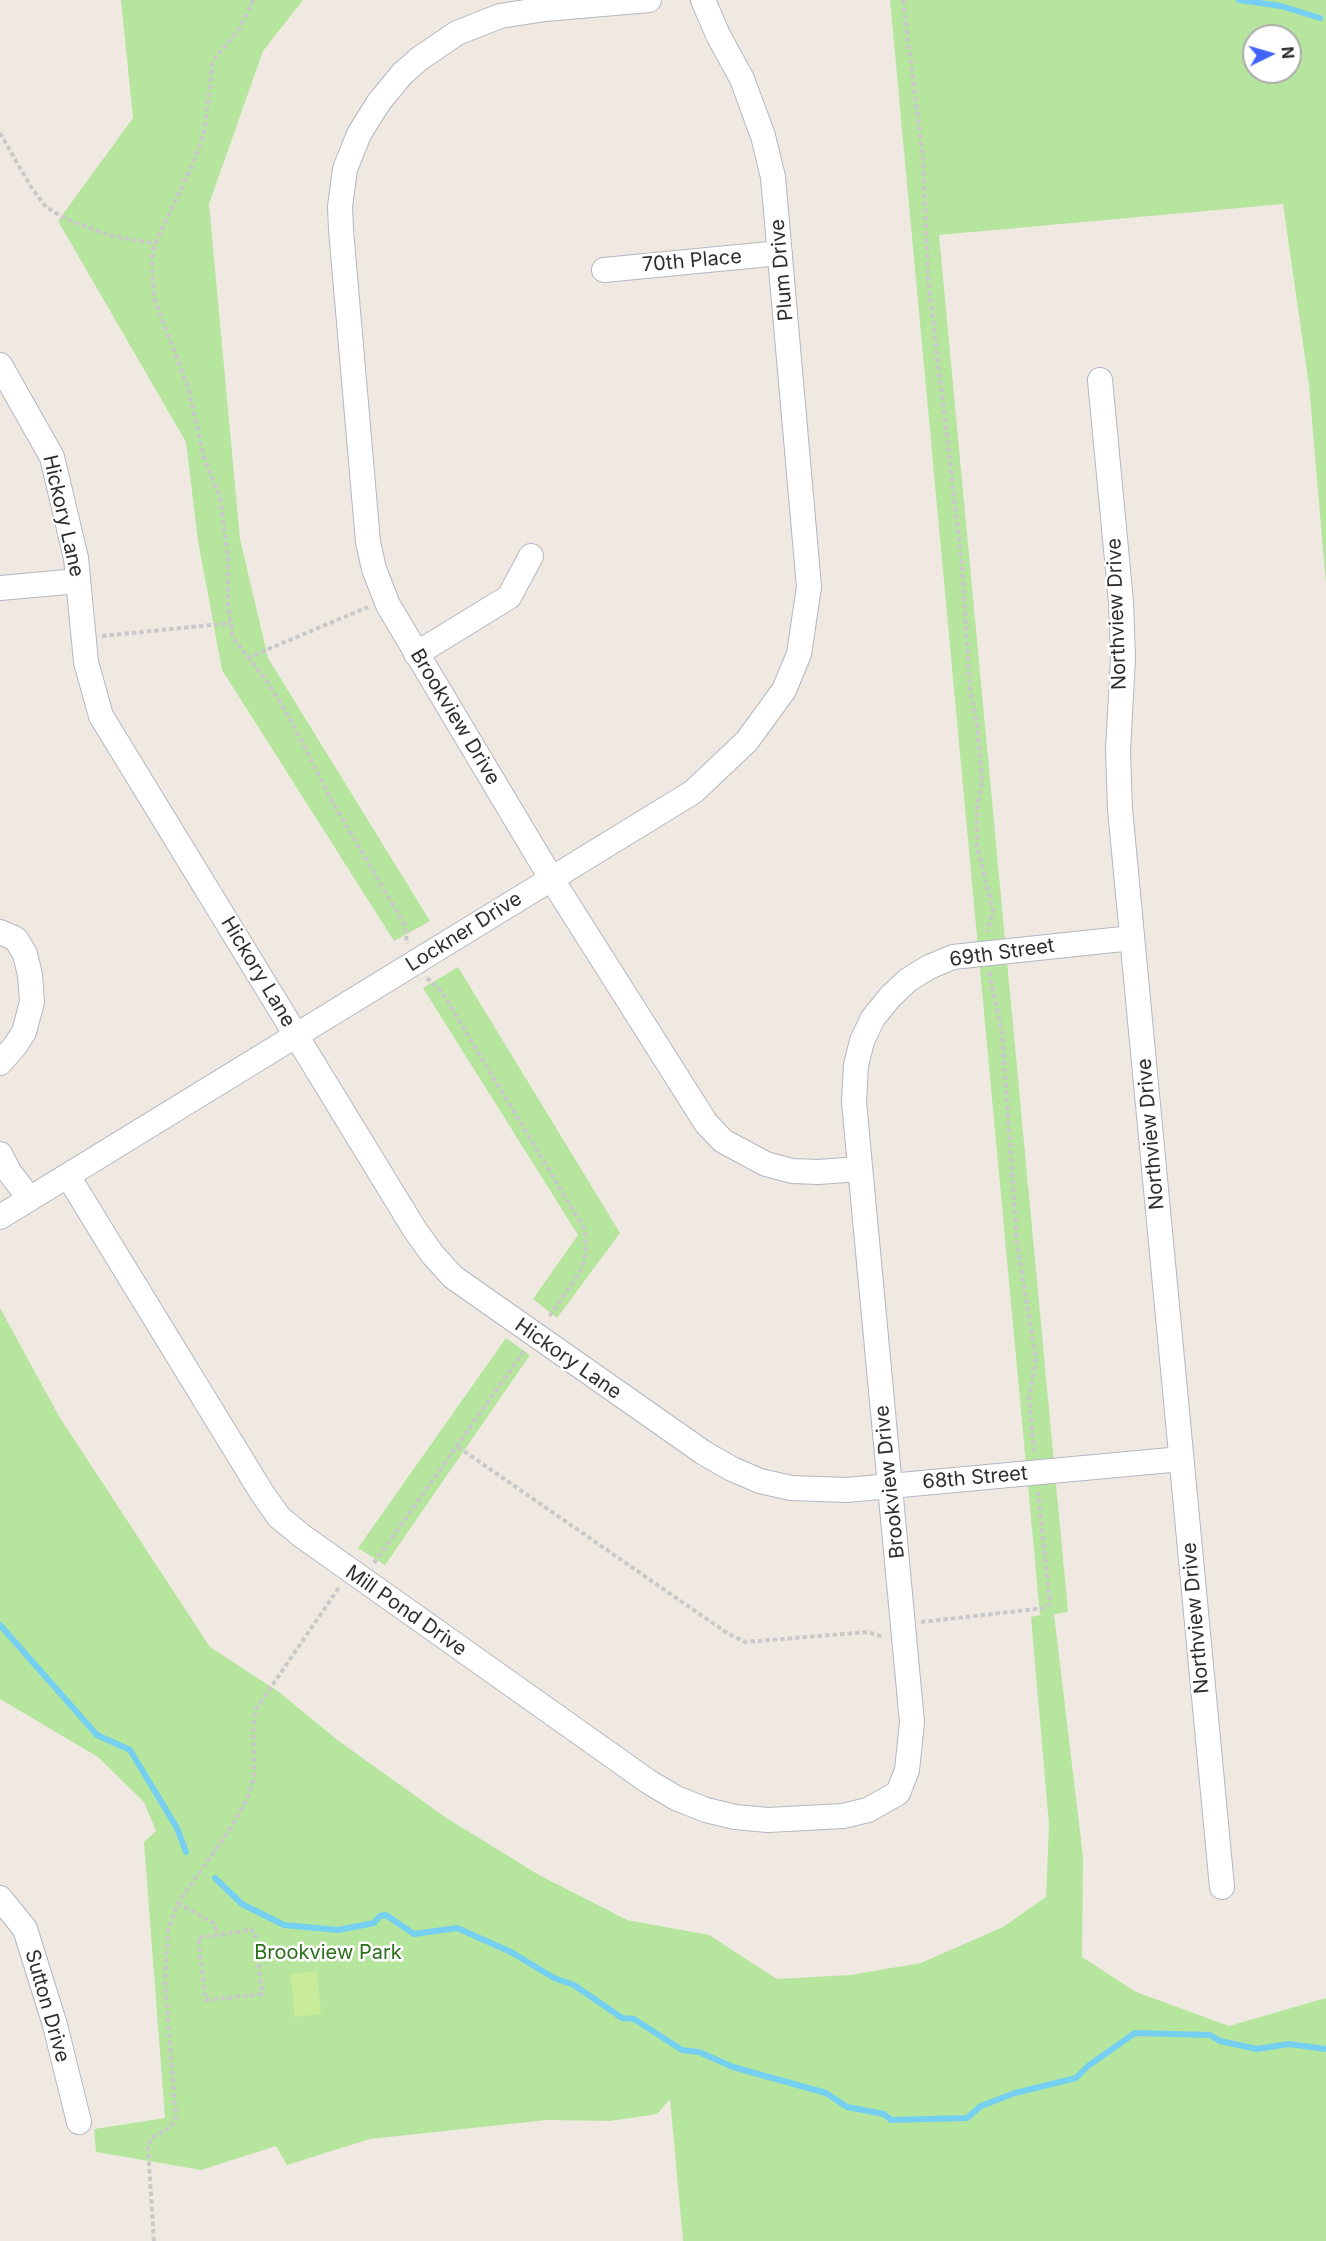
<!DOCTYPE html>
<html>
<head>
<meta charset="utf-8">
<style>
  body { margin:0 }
  #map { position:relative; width:1326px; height:2241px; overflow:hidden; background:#efe9e1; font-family:Inter,sans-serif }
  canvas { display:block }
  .north { position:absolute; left:1242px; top:24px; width:60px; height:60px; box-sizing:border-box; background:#fff; border:2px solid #ababab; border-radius:50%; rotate:85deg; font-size:16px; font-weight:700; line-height:24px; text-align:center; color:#2e2e2e }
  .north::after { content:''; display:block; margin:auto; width:21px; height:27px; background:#4264fb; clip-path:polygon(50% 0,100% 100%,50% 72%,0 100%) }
</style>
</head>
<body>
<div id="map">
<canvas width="1326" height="2241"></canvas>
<div class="north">N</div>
</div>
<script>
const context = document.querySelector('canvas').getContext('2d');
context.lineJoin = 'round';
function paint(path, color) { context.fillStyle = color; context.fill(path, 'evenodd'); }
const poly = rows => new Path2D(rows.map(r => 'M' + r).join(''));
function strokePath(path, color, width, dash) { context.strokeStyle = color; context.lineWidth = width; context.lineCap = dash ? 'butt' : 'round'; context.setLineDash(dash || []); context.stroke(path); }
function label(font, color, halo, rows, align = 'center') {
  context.font = font + ' Inter,sans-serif'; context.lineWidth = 5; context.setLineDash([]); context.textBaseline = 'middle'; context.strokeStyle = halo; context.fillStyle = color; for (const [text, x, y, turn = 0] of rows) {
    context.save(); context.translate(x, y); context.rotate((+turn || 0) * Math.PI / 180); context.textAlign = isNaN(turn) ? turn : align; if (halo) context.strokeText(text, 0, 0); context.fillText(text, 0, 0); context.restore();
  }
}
const green = poly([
  [121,0,303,0,263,51,209,204,240,539,268,658,430,921,394,941,222,670,198,541,186,442,58,221,133,118],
  [890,0,1326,0,1326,584,1309,385,1283,204,939,235,1068,1612,1054,1614,1083,1857,1082,1957,1136,1992,1229,2026,1326,1998,1326,2241,683,2241,670,2099,657,2114,610,2121,547,2120,370,2139,287,2165,276,2146,201,2170,96,2152,94,2129,165,2118,144,1842,156,1831,144,1802,98,1757,0,1699,0,1308,60,1418,210,1647,279,1692,340,1742,445,1817,539,1875,627,1920,709,1935,777,1979,850,1975,921,1963,1003,1927,1046,1897,1049,1825,1031,1617,1040,1615],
  [1254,36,1290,36,1290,72,1254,72],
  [458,967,620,1233,557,1318,533,1299,578,1235,423,988],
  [506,1338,530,1355,385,1565,358,1548]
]);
const pitch = poly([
  [317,1971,321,2014,295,2017,290,1974]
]);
const stream = poly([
  [1239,0,1281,6,1320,18],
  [0,1625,97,1735,130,1750,177,1828,186,1852],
  [215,1878,242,1904,284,1925,338,1930,374,1923,380,1916,386,1915,414,1934,457,1928,511,1952,554,1978,574,1985,622,2018,634,2019,682,2050,699,2052,733,2067,826,2093,847,2107,884,2114,891,2120,967,2118,981,2106,1015,2093,1076,2078,1088,2066,1135,2033,1210,2035,1220,2041,1257,2049,1289,2044,1326,2049]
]);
const path = poly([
  [253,0,240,28,213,61,204,133,193,164,155,244,152,258,154,298,188,387,204,457,220,498,228,557,228,605,233,638,269,684,292,722,332,801,400,917,405,927,407,944],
  [903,0,923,158,928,278,961,555,970,689,977,722,982,783,977,808,977,846,993,910,987,932],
  [0,133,31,187,46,207,66,219,109,235,155,244],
  [102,636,231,623],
  [247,658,368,607],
  [989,972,1002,1032,1017,1243,1036,1360,1029,1397,1034,1451],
  [427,978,442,992,585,1230,586,1253,580,1272,548,1318],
  [458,1447,727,1633,745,1642,868,1632,884,1637],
  [374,1563,524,1351],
  [921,1622,1045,1608,1050,1604,1038,1492],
  [178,1903,215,1924,217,1934],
  [250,1930,255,1932,262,1994,206,2000,198,1938,250,1930],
  [154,2241,148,2148,151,2138,171,2127,176,2119,165,1981,168,1930,178,1903,230,1829,248,1797,254,1778,253,1726,256,1709,340,1586]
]);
const minor = poly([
  [649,0,545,9,500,16,457,33,419,59,402,74,379,102,359,134,345,169,340,207,341,230,368,542,374,569,388,605,551,878,706,1123,723,1141,766,1164,792,1171,818,1172,860,1169],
  [604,270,780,253],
  [0,365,52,457,76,558,86,662,101,716,415,1230,433,1255,453,1277,704,1453,732,1469,760,1481,791,1488,847,1490,1181,1459],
  [1100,380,1121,602,1123,658,1118,751,1120,809,1222,1887],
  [0,588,78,581],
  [416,654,509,597,531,556],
  [0,932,16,939,25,954,30,975,32,1002,24,1032,15,1046,0,1063],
  [0,1154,10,1173,30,1199],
  [68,1176,262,1493,279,1517,302,1536,649,1782,676,1798,706,1810,735,1817,768,1820,843,1816,868,1810,898,1793,907,1770,912,1722,854,1102,856,1065,862,1041,873,1018,890,997,908,980,929,967,953,957,1132,938],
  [0,1217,693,792,747,741,784,690,799,654,809,587,773,177,763,136,742,79,718,35,703,0],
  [0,1898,25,1929,55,2025,79,2122]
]);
const streetNames = [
  ["70th Place",692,261,-5],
  ["Plum Drive",782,270,-95],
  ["Hickory Lane",63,516,77],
  ["Northview Drive",1117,614,-92],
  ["Brookview Drive",455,717,59],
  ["Lockner Drive",464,932,-32],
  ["69th Street",1002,953,-8],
  ["Hickory Lane",258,972,59],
  ["Northview Drive",1151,1134,-95],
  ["Hickory Lane",568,1359,35],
  ["68th Street",975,1478,-5],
  ["Brookview Drive",890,1482,-96],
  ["Mill Pond Drive",406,1611,35],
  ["Northview Drive",1196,1618,-95],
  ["Sutton Drive",47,2006,74]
];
const parkNames = [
  ["Brookview Park",328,1953]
];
paint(green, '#b6e59e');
paint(pitch, '#c9ec9a');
strokePath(stream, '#75cff0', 6);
strokePath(minor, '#b4b7c1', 26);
strokePath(path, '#c9c9c9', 4, [4.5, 3]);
strokePath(minor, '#fff', 24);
label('20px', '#2e2e2e', '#fff', streetNames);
label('20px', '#2c6e1b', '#fff', parkNames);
</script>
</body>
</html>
